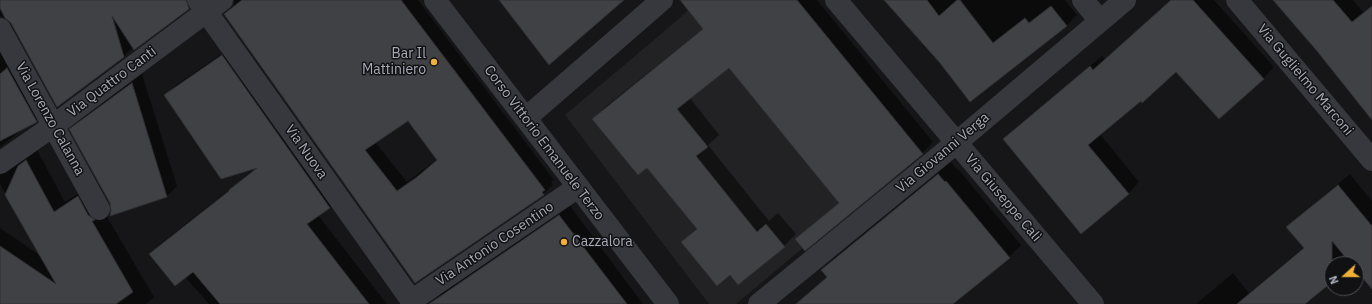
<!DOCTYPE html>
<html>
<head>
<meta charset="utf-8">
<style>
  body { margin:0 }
  #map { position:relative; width:1372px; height:304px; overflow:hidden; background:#161618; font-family:"IBM Plex Sans",sans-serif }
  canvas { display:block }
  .north { position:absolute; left:1324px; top:256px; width:40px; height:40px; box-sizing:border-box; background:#111113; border:1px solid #4d4f55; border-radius:50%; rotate:249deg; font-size:11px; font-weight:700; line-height:16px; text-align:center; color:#a8adb8 }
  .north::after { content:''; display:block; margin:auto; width:14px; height:18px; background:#f2b134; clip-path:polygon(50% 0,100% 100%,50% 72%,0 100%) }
</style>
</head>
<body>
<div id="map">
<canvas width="1372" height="304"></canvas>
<div class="north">N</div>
</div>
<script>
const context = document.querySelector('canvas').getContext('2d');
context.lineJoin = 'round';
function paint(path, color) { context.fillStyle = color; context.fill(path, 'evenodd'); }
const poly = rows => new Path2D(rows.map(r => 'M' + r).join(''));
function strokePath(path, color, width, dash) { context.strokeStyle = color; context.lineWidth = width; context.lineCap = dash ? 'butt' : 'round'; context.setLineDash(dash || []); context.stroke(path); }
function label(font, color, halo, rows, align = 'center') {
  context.font = font + ' "IBM Plex Sans",sans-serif'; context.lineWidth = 3; context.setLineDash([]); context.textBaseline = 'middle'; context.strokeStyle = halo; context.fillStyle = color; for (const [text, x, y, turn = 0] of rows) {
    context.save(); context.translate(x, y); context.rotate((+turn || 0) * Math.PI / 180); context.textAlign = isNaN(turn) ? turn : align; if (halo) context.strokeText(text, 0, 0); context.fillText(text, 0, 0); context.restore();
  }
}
const built = poly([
  [688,10,745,80,847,211,736,304,709,304,565,115,674,23]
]);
const shadow = poly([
  [0,0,197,0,188,8,133,47,124,56,12,22,7,18,0,16,0,11,2,9],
  [235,0,418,0,554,180,551,182,553,185,543,194,415,282,225,15,234,5],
  [408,120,437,159,407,182,375,142],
  [699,0,817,0,933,142,922,153,796,240,808,228,840,202,729,66,690,98,719,135,708,145,769,221,778,213,796,234,784,246,738,284,730,274,682,242,697,228,647,166,594,119,605,107,704,28],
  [885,0,1065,0,1077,15,1066,26,941,62],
  [1171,0,1214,0,1274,67,1263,79,1177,70,1100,134,1139,182,1128,194,1004,139,1015,128,1102,56,1105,59],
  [1274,0,1353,0,1363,12,1372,5,1372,119,1318,50],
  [0,28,46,111,36,121,22,128,13,137,0,147],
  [233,46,340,197,330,207,318,215,387,304,209,304,185,277,150,254,160,244,234,186,256,167,166,95,176,85],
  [142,74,177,186,167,196,111,214,111,203,71,130,81,119],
  [37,150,65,202,89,186,154,297,146,304,118,304,104,284,90,304,0,304,0,228,41,256,0,184,0,165],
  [951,162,958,171,959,170,1021,245,1009,257,952,304,796,304,827,276,822,270,834,258],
  [1350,174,1372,201,1372,266,1356,268,1356,264,1332,264,1332,280,1303,304,1196,304,1233,273,1249,293,1304,247,1287,227,1299,216],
  [570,206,643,304,431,304,440,294]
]);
const building = poly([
  [0,0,186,0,189,9,134,50,112,16,124,57,57,107,11,23,5,18,0,8,0,0],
  [242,0,401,0,545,190,542,192,544,195,415,283,224,14,242,0],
  [408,121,437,160,417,177,397,191,365,150,408,121],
  [499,0,624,0,549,65,499,0],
  [680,0,797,0,923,154,805,251,795,239,839,203,729,68,677,109,708,147,696,156,757,232,766,224,785,247,738,285,730,275,717,286,681,242,697,229,647,168,638,175,592,119,703,29,680,0],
  [884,0,927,0,939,16,957,0,960,0,993,43,1025,18,1029,23,1051,6,1067,26,970,102,940,63,884,0],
  [1171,0,1193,0,1264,79,1219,119,1176,72,1142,103,1141,101,1088,145,1129,194,1081,234,1003,139,1090,66,1093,70,1171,0],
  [1273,0,1333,0,1352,22,1372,6,1372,120,1317,51,1273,0],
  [222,55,330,208,307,224,369,304,220,304,193,272,175,286,149,254,229,191,229,190,257,168,221,179,164,95,222,55],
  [7,68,37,122,0,141,0,74,7,68],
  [132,83,167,197,110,216,111,210,110,203,69,129,132,83],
  [26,160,54,212,78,196,88,215,95,220,92,221,133,292,116,304,0,304,0,246,56,284,5,195,18,166,26,160],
  [938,174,945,182,946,181,1010,258,953,304,796,304,827,277,821,270,938,174],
  [1338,185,1372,226,1372,289,1356,270,1356,264,1351,264,1332,241,1332,282,1305,304,1237,304,1304,248,1286,227,1338,185],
  [559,215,627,304,429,304,559,215]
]);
const minor = poly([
  [198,0,414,304],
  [435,0,668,304],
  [836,0,1093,304],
  [1083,0,1100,21],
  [1237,0,1372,160],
  [0,29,99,209],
  [526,118,662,0],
  [0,163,53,126,222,0],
  [411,301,578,187],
  [759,304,956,143,1125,0]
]);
const markers = [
  [434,62,4,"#f2b134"],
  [564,242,4,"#f2b134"]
];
const poiNames = [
  ["Bar Il",426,54],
  ["Mattiniero",426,70],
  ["Cazzalora",572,242,"left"]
];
const streetNames = [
  ["Via Guglielmo Marconi",1305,80,50],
  ["Via Quattro Canti",112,82,-37],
  ["Via Lorenzo Calanna",50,119,61],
  ["Corso Vittorio Emanuele Terzo",544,143,53],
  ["Via Nuova",306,152,55],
  ["Via Giovanni Verga",943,153,-40],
  ["Via Giuseppe Calì",1003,198,50],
  ["Via Antonio Cosentino",495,244,-34]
];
paint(built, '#222225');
paint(shadow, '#0007');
paint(building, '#404145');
strokePath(building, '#303034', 1);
strokePath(minor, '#37383d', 22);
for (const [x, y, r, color] of markers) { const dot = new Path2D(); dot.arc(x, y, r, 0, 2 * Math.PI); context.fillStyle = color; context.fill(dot); strokePath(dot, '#111113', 1.5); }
label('14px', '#a8adb8', '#111113', poiNames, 'right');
label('14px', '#a8adb8', '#111113', streetNames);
</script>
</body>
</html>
